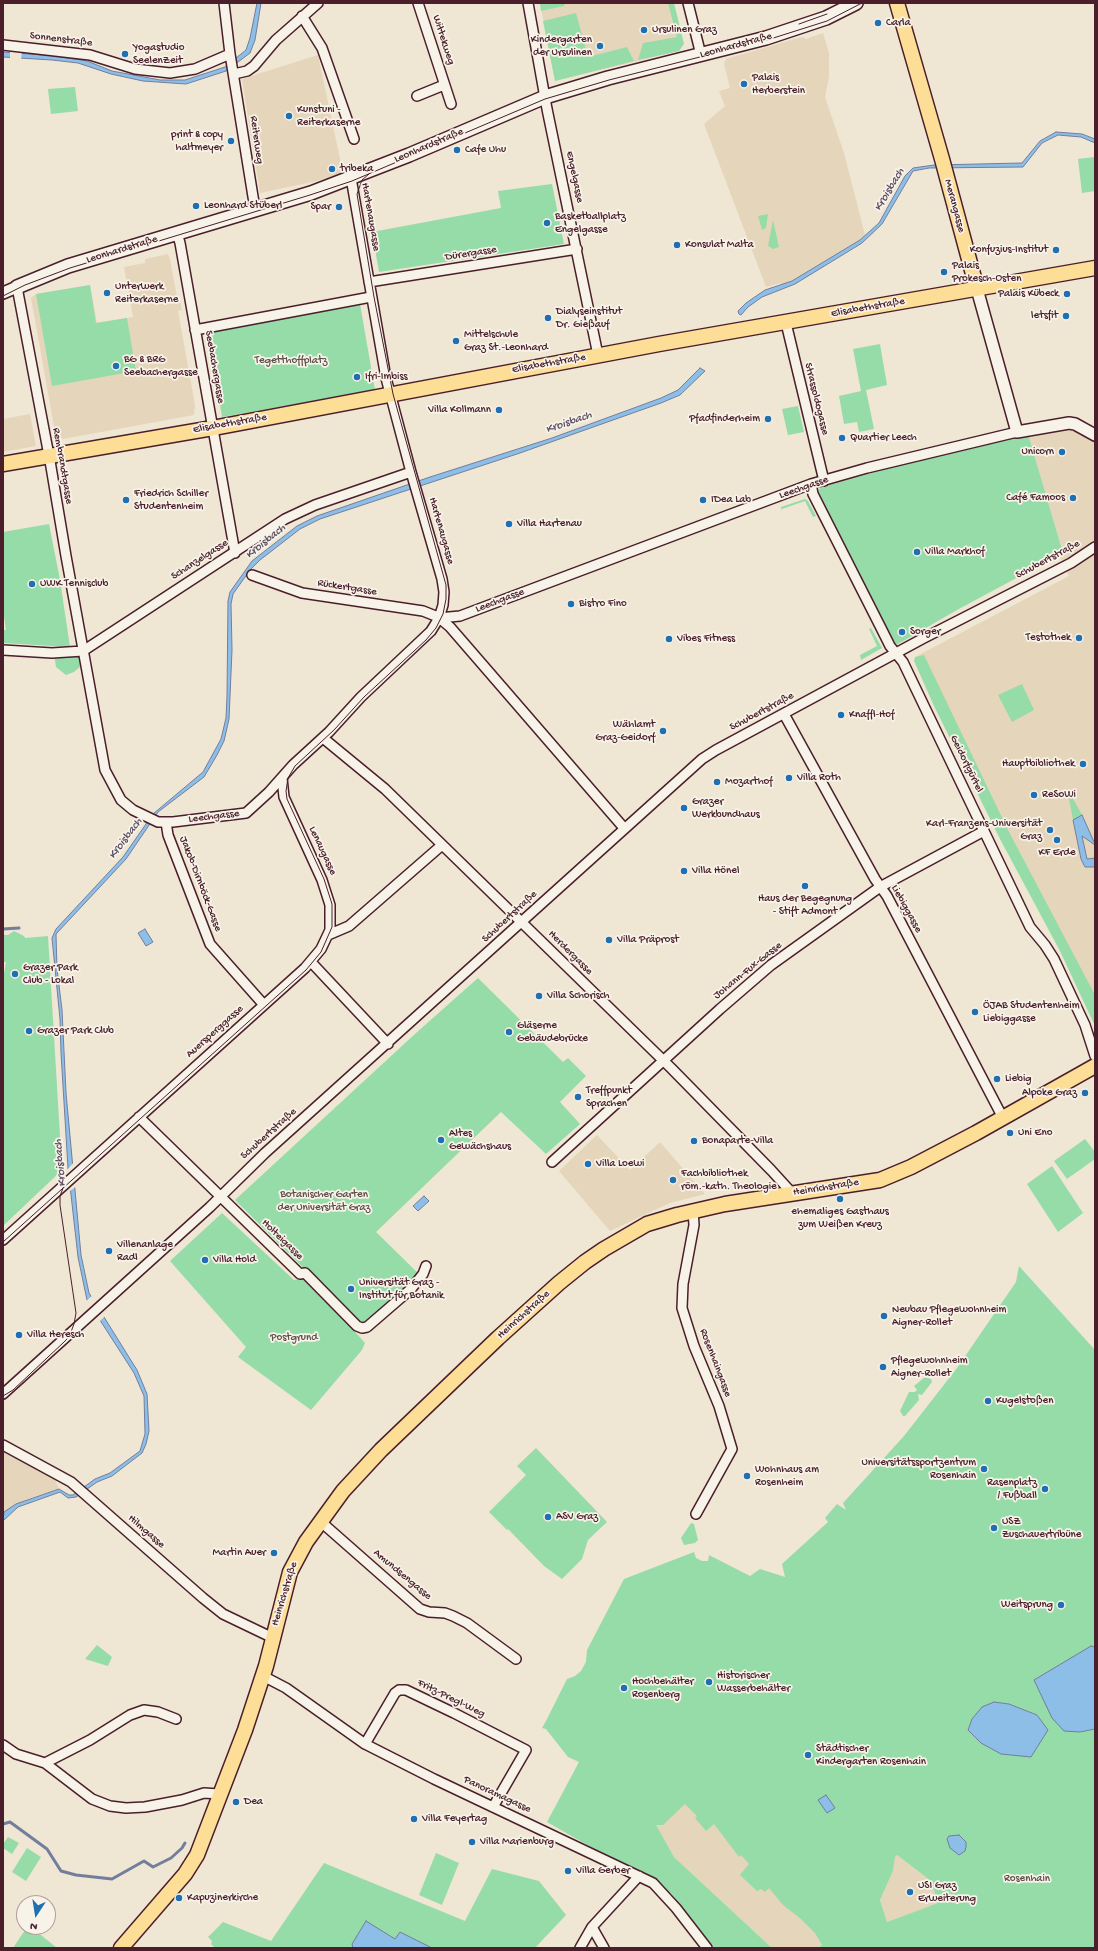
<!DOCTYPE html>
<html>
<head>
<meta charset="utf-8">
<style>
  body { margin:0 }
  #map { position:relative; width:1098px; height:1951px; overflow:hidden; background:#efe6d4; font-family:"Gochi Hand",sans-serif }
  canvas { display:block }
  .frame { position:absolute; inset:0; border:4px solid #4a1f2b; pointer-events:none }
  .north { position:absolute; left:16px; top:1895px; width:40px; height:40px; box-sizing:border-box; background:#f7f3e8; border:1px solid #b29e9c; border-radius:50%; rotate:192deg; font-size:11px; font-weight:700; line-height:16px; text-align:center; color:#4a1f2b }
  .north::after { content:''; display:block; margin:auto; width:14px; height:18px; background:#1f6fb2; clip-path:polygon(50% 0,100% 100%,50% 72%,0 100%) }
</style>
</head>
<body>
<div id="map">
<canvas width="1098" height="1951"></canvas>
<div class="frame"></div>
<div class="north">N</div>
</div>
<script>
const context = document.querySelector('canvas').getContext('2d');
context.lineJoin = 'round';
function paint(path, color) { context.fillStyle = color; context.fill(path, 'evenodd'); }
const poly = rows => new Path2D(rows.map(r => 'M' + r).join(''));
function strokePath(path, color, width, dash) { context.strokeStyle = color; context.lineWidth = width; context.lineCap = dash ? 'butt' : 'round'; context.setLineDash(dash || []); context.stroke(path); }
function label(font, color, halo, rows, align = 'center') {
  context.font = font + ' "Gochi Hand",sans-serif'; context.lineWidth = 3.5; context.setLineDash([]); context.textBaseline = 'middle'; context.strokeStyle = halo; context.fillStyle = color; for (const [text, x, y, turn = 0] of rows) {
    context.save(); context.translate(x, y); context.rotate((+turn || 0) * Math.PI / 180); context.textAlign = isNaN(turn) ? turn : align; if (halo) context.strokeText(text, 0, 0); context.fillText(text, 0, 0); context.restore();
  }
}
const built = poly([
  [540,3,674,3,679,51,555,81],
  [823,33,829,53,829,77,825,97,844,153,865,235,860,240,792,281,782,285,781,283,766,287,704,124,725,106,719,91,730,88,724,64,726,59,798,38,803,37,806,39],
  [318,55,343,173,317,181,260,193,242,79],
  [168,254,170,259,177,297,179,297,182,310,178,311,195,405,194,415,63,439,55,432,31,298,36,294,90,285,97,323,133,317,124,267,145,263,145,259],
  [30,414,36,446,3,452,3,419],
  [1069,430,1074,431,1095,442,1095,1003,915,657,1069,576,1059,556,1063,553,1029,437],
  [597,1135,630,1170,660,1142,705,1194,670,1203,610,1231,559,1171],
  [3,1451,55,1480,59,1489,28,1499,3,1513],
  [721,1744,822,1945,818,1948,772,1948,674,1857,641,1801],
  [897,1855,931,1881,939,1903,887,1922,880,1900,893,1871,895,1856]
]);
const green = poly([
  [540,3,565,3,564,6,541,11],
  [668,3,674,3,684,44,679,51,638,60,643,43,677,37],
  [576,13,588,57,627,47,634,61,555,81,543,21],
  [75,87,78,111,51,114,48,89],
  [1095,157,1095,191,1082,193,1078,159],
  [552,184,564,244,379,272,372,232,501,208,498,191],
  [768,214,766,228,762,230,758,216],
  [773,220,779,247,773,249,768,246],
  [90,285,96,323,127,318,136,371,52,386,36,294],
  [360,304,375,390,222,417,208,331],
  [880,344,887,385,866,390,874,429,859,432,857,422,844,424,839,396,861,391,853,349],
  [798,406,804,432,788,435,782,409],
  [1022,436,1029,437,1063,553,957,610,898,644,890,646,813,494,822,487,949,451,1002,439],
  [805,499,808,501,816,516,813,517,805,501,782,509,782,512,781,507],
  [49,524,60,580,70,647,3,643,3,630,6,630,3,609,3,532],
  [871,628,882,648,861,660,860,655,877,646,869,629],
  [82,652,83,660,81,666,74,672,66,675,56,667,54,654],
  [924,655,1008,830,1095,995,1095,1026,1060,951,1000,839,934,706,914,661,915,657],
  [1022,684,1034,710,1012,722,998,695],
  [1067,788,1082,815,1073,820],
  [14,931,24,936,25,938,48,936,62,1170,3,1226,3,979,6,962,3,962,3,935,8,935],
  [478,978,563,1062,568,1058,586,1076,560,1102,580,1124,546,1154,501,1112,376,1232,420,1275,363,1327,235,1200,416,1033],
  [1085,1139,1095,1152,1095,1159,1067,1179,1054,1161],
  [1052,1166,1083,1213,1058,1232,1027,1184],
  [222,1213,294,1280,304,1279,329,1303,365,1343,362,1350,311,1410,238,1357,246,1347,170,1261],
  [1019,1266,1095,1350,1095,1647,1091,1646,1080,1732,1095,1729,1095,1948,818,1948,822,1945,815,1933,801,1919,783,1905,769,1888,765,1892,761,1889,757,1891,740,1875,749,1864,741,1855,739,1857,714,1824,706,1831,695,1818,697,1816,685,1804,663,1825,656,1825,674,1857,772,1948,714,1948,671,1893,547,1822,579,1762,568,1757,546,1729,542,1728,546,1721,567,1679,575,1676,581,1671,586,1662,587,1650,624,1579,694,1552,696,1558,702,1561,708,1561,709,1555,750,1576,760,1569,785,1577,782,1564,828,1522,825,1518,837,1504,846,1510,843,1503,904,1436,957,1368,1016,1282],
  [994,1702,1009,1704,1037,1715,1048,1730,981,1743,968,1730,972,1719],
  [897,1855,931,1881,938,1903,887,1922,880,1900,893,1871,895,1857],
  [925,1377,931,1379,932,1382,922,1395,918,1394,919,1400,905,1416,903,1416,900,1411,909,1392,915,1392,917,1390,914,1386],
  [536,1448,607,1522,588,1540,582,1559,562,1579,544,1566,508,1529,507,1530,489,1512,526,1475,517,1466],
  [691,1523,694,1524,698,1540,695,1543,684,1545,681,1538],
  [97,1645,112,1657,108,1666,85,1659],
  [8,1837,19,1843,12,1854,3,1848,3,1844],
  [27,1848,41,1857,26,1881,12,1872],
  [436,1853,459,1863,442,1905,419,1895],
  [324,1863,465,1921,492,1869,539,1881,566,1915,535,1948,215,1948,211,1944,212,1941,208,1937,223,1922,271,1941],
  [27,1927,31,1927,57,1948,13,1948]
]);
const water = poly([
  [257,3,261,3,255,40,250,53,226,71,186,84,143,81,111,74,78,63,52,60,3,57,3,52,56,56,87,61,112,71,160,80,185,80,225,67,246,50,250,38,257,3],
  [1056,132,1082,134,1095,139,1095,143,1081,137,1058,135,1042,143,1023,167,929,168,913,171,882,224,862,243,795,284,762,297,748,307,741,315,739,314,738,311,746,303,765,290,792,281,860,240,879,223,905,176,913,168,934,165,1022,163,1040,141,1056,132],
  [700,368,705,371,680,395,661,403,520,453,320,519,300,529,260,560,250,570,233,594,231,604,232,650,229,719,224,741,217,755,204,777,158,812,126,859,56,934,57,969,62,1010,66,1093,81,1255,89,1293,137,1370,147,1394,149,1431,146,1444,142,1453,112,1476,97,1482,76,1497,68,1498,60,1492,18,1507,3,1521,4,1512,16,1504,59,1489,69,1495,73,1495,95,1479,110,1473,140,1451,145,1434,144,1396,134,1373,87,1300,78,1257,68,1168,61,1053,60,1019,52,938,56,929,123,857,153,814,203,772,221,739,226,718,227,696,228,601,230,592,252,561,297,526,317,516,430,477,552,438,661,398,678,390,700,368],
  [1082,815,1095,844,1095,845,1082,836,1087,859,1095,858,1095,867,1085,867,1081,859,1073,820,1082,815],
  [145,929,153,942,146,946,138,933,145,929],
  [424,1196,429,1201,418,1211,413,1206,424,1196],
  [1091,1646,1095,1647,1095,1729,1080,1732,1064,1731,1052,1718,1034,1680,1091,1646],
  [994,1702,1009,1704,1037,1715,1048,1730,1031,1757,1001,1754,981,1743,968,1730,972,1719,982,1707,994,1702],
  [826,1795,835,1808,827,1813,818,1800,826,1795],
  [959,1835,966,1842,966,1847,965,1851,959,1855,950,1848,947,1839,949,1836,959,1835],
  [366,1921,395,1939,400,1932,432,1948,353,1948,352,1944,366,1921]
]);
const pier = poly([
  [10,51,22,51,21,60,10,60],
  [75,1161,78,1185,70,1191,67,1170],
  [93,1295,105,1316,98,1323,85,1302]
]);
const stream = poly([
  [3,929,19,928],
  [3,1824,10,1822,47,1849,61,1871,76,1875,112,1879,144,1861,153,1867,171,1858,182,1848,185,1843]
]);
const minor = poly([
  [224,3,230,54,255,209],
  [418,3,451,104],
  [528,3,547,109,598,355],
  [688,3,701,55],
  [302,16,322,48,354,139],
  [3,45,90,55,135,69,170,73,195,69,230,54],
  [234,74,247,71,254,66,276,40,318,3],
  [417,96,444,85],
  [177,233,180,243,235,553],
  [369,282,577,249],
  [17,287,50,461,66,556,105,770,121,800,133,810,158,822,173,822,246,813,269,792,293,765,329,732,361,697,431,631,439,618,443,605,444,592,442,579,411,472,386,378,351,178],
  [786,323,824,481],
  [195,330,371,297],
  [811,484,813,494,881,628,890,646,903,662,1030,927,1045,945,1054,959,1085,1025,1095,1056],
  [252,575,302,593,423,611,438,617,450,627,624,828],
  [439,618,460,616,811,484,867,468,1017,432],
  [3,650,52,653,83,651,285,519,315,505,411,472],
  [784,714,875,879,887,896,1003,1118],
  [323,738,385,789,671,1068,771,1170,792,1193],
  [166,822,168,835,210,944,264,1005],
  [328,935,349,926,442,845],
  [311,962,388,1044],
  [139,1117,300,1274,305,1273,357,1326,362,1328,367,1327,411,1289,423,1274,426,1266],
  [552,1162,720,1009,771,965,880,887,984,831],
  [693,1211,694,1225,683,1284,682,1308,694,1346,719,1406,732,1449,696,1514],
  [3,1240,305,968,321,949,330,930,330,905,322,880,284,797,282,778],
  [3,1394,210,1207,265,1153,702,759,716,750,922,639,1071,563,1095,547],
  [3,1445,71,1482,203,1598,223,1614,273,1638],
  [320,1521,420,1609,429,1612,445,1613,453,1616,467,1623,516,1659],
  [263,1676,286,1688,365,1744,434,1779,653,1883,676,1908,707,1948],
  [365,1744,395,1693,399,1690,406,1690,454,1713,526,1750,493,1807],
  [3,1745,16,1754,45,1763,92,1799,110,1806,126,1808,145,1807,182,1800,204,1793,219,1794],
  [45,1763,90,1740,130,1715,144,1710,158,1712,176,1719],
  [592,1927,604,1948],
  [580,1948,592,1927,639,1876]
]);
const tertiary = poly([
  [977,289,1017,432,1069,423,1075,424,1095,435],
  [3,293,17,287]
]);
const secondary = poly([
  [17,287,68,266,311,193,409,155,545,97,608,78,766,38,826,18,856,3]
]);
const primary = poly([
  [897,3,942,159,977,289],
  [3,464,213,428,659,344,1095,268],
  [121,1948,185,1874,197,1855,245,1730,266,1666,290,1572,306,1542,343,1491,381,1450,498,1338,559,1283,585,1262,604,1249,647,1224,677,1215,725,1204,880,1180,911,1167,976,1133,1095,1066]
]);
const tram = poly([
  [799,24,827,14],
  [3,296,25,285,70,268,310,195,352,181,545,99,609,80,767,40,827,21,862,3],
  [3,1242,306,970,321,952,332,927,332,904,324,879,287,799,286,791,288,778,295,766,334,730,364,697,426,640,436,628,443,614,446,599,446,585,393,394,374,297,357,194,362,180,369,174],
  [3,1396,13,1390,64,1342,69,1337,74,1324,76,1313,60,1205,60,1196,63,1188]
]);
const markers = [
  [878,23,4,"#1f6fb2"],
  [644,30,4,"#1f6fb2"],
  [600,46,4,"#1f6fb2"],
  [125,54,4,"#1f6fb2"],
  [744,84,4,"#1f6fb2"],
  [289,116,4,"#1f6fb2"],
  [231,141,4,"#1f6fb2"],
  [457,150,4,"#1f6fb2"],
  [332,169,4,"#1f6fb2"],
  [196,206,4,"#1f6fb2"],
  [339,207,4,"#1f6fb2"],
  [547,223,4,"#1f6fb2"],
  [677,245,4,"#1f6fb2"],
  [1056,250,4,"#1f6fb2"],
  [944,272,4,"#1f6fb2"],
  [107,293,4,"#1f6fb2"],
  [1067,294,4,"#1f6fb2"],
  [1066,316,4,"#1f6fb2"],
  [548,318,4,"#1f6fb2"],
  [456,341,4,"#1f6fb2"],
  [116,366,4,"#1f6fb2"],
  [357,377,4,"#1f6fb2"],
  [499,410,4,"#1f6fb2"],
  [768,419,4,"#1f6fb2"],
  [842,438,4,"#1f6fb2"],
  [1062,452,4,"#1f6fb2"],
  [1073,498,4,"#1f6fb2"],
  [126,500,4,"#1f6fb2"],
  [703,500,4,"#1f6fb2"],
  [509,524,4,"#1f6fb2"],
  [917,552,4,"#1f6fb2"],
  [32,584,4,"#1f6fb2"],
  [571,604,4,"#1f6fb2"],
  [902,632,4,"#1f6fb2"],
  [1079,638,4,"#1f6fb2"],
  [669,639,4,"#1f6fb2"],
  [841,715,4,"#1f6fb2"],
  [663,731,4,"#1f6fb2"],
  [1083,764,4,"#1f6fb2"],
  [789,778,4,"#1f6fb2"],
  [717,782,4,"#1f6fb2"],
  [1034,795,4,"#1f6fb2"],
  [684,808,4,"#1f6fb2"],
  [1050,830,4,"#1f6fb2"],
  [1057,840,4,"#1f6fb2"],
  [684,871,4,"#1f6fb2"],
  [805,886,4,"#1f6fb2"],
  [609,940,4,"#1f6fb2"],
  [15,974,4,"#1f6fb2"],
  [539,996,4,"#1f6fb2"],
  [975,1012,4,"#1f6fb2"],
  [29,1031,4,"#1f6fb2"],
  [509,1032,4,"#1f6fb2"],
  [997,1079,4,"#1f6fb2"],
  [1085,1093,4,"#1f6fb2"],
  [578,1097,4,"#1f6fb2"],
  [1010,1133,4,"#1f6fb2"],
  [441,1140,4,"#1f6fb2"],
  [694,1141,4,"#1f6fb2"],
  [588,1164,4,"#1f6fb2"],
  [673,1180,4,"#1f6fb2"],
  [840,1199,4,"#1f6fb2"],
  [109,1251,4,"#1f6fb2"],
  [205,1260,4,"#1f6fb2"],
  [351,1289,4,"#1f6fb2"],
  [884,1316,4,"#1f6fb2"],
  [19,1335,4,"#1f6fb2"],
  [883,1367,4,"#1f6fb2"],
  [988,1401,4,"#1f6fb2"],
  [984,1469,4,"#1f6fb2"],
  [747,1476,4,"#1f6fb2"],
  [1045,1489,4,"#1f6fb2"],
  [548,1517,4,"#1f6fb2"],
  [994,1528,4,"#1f6fb2"],
  [274,1553,4,"#1f6fb2"],
  [1061,1605,4,"#1f6fb2"],
  [709,1682,4,"#1f6fb2"],
  [624,1688,4,"#1f6fb2"],
  [808,1755,4,"#1f6fb2"],
  [236,1802,4,"#1f6fb2"],
  [414,1819,4,"#1f6fb2"],
  [472,1842,4,"#1f6fb2"],
  [568,1871,4,"#1f6fb2"],
  [910,1892,4,"#1f6fb2"],
  [179,1898,4,"#1f6fb2"]
];
const poiNames = [
  ["Carla",886,23],
  ["Ursulinen Graz",652,30],
  ["Kindergarten",592,40,"right"],
  ["der Ursulinen",592,53,"right"],
  ["Yogastudio",133,48],
  ["SeelenZeit",133,61],
  ["Palais",752,78],
  ["Herberstein",752,91],
  ["Kunstuni -",297,110],
  ["Reiterkaserne",297,123],
  ["print & copy",223,135,"right"],
  ["haltmeyer",223,148,"right"],
  ["Cafe Uhu",465,150],
  ["tribeka",340,169],
  ["Leonhard Stüberl",204,206],
  ["Spar",331,207,"right"],
  ["Basketballplatz",555,217],
  ["Engelgasse",555,230],
  ["Konsulat Malta",685,245],
  ["Konfuzius-Institut",1048,250,"right"],
  ["Palais",952,266],
  ["Prokesch-Osten",952,279],
  ["Unterwerk",115,287],
  ["Reiterkaserne",115,300],
  ["Palais Kübeck",1059,294,"right"],
  ["Dialyseinstitut",556,312],
  ["Dr. Gießauf",556,325],
  ["letsfit",1058,316,"right"],
  ["Mittelschule",464,335],
  ["Graz St.-Leonhard",464,348],
  ["BG & BRG",124,360],
  ["Seebachergasse",124,373],
  ["Ifri-Imbiss",365,377],
  ["Villa Kollmann",491,410,"right"],
  ["Pfadfinderheim",760,419,"right"],
  ["Quartier Leech",850,438],
  ["Unicorn",1054,452,"right"],
  ["Friedrich Schiller",134,494],
  ["Studentenheim",134,507],
  ["Café Famoos",1065,498,"right"],
  ["IDea Lab",711,500],
  ["Villa Hartenau",517,524],
  ["Villa Markhof",925,552],
  ["UWK Tennisclub",40,584],
  ["Bistro Fino",579,604],
  ["Sorger",910,632],
  ["Testothek",1071,638,"right"],
  ["Vibes Fitness",677,639],
  ["Knaffl-Hof",849,715],
  ["Wählamt",655,725,"right"],
  ["Graz-Geidorf",655,738,"right"],
  ["Hauptbibliothek",1075,764,"right"],
  ["Villa Roth",797,778],
  ["Mozarthof",725,782],
  ["ReSoWi",1042,795],
  ["Grazer",692,802],
  ["Werkbundhaus",692,815],
  ["Karl-Franzens-Universität",1042,824,"right"],
  ["Graz",1042,837,"right"],
  ["KF Erde",1057,853,"center"],
  ["Villa Hönel",692,871],
  ["Haus der Begegnung",805,899,"center"],
  ["- Stift Admont",805,912,"center"],
  ["Villa Präprost",617,940],
  ["Grazer Park",23,968],
  ["Club - Lokal",23,981],
  ["Villa Schorisch",547,996],
  ["ÖJAB Studentenheim",983,1006],
  ["Liebiggasse",983,1019],
  ["Gläserne",517,1026],
  ["Gebäudebrücke",517,1039],
  ["Grazer Park Club",37,1031],
  ["Liebig",1005,1079],
  ["Treffpunkt",586,1091],
  ["Sprachen",586,1104],
  ["Alpoke Graz",1077,1093,"right"],
  ["Uni Eno",1018,1133],
  ["Altes",449,1134],
  ["Gewächshaus",449,1147],
  ["Bonaparte-Villa",702,1141],
  ["Villa Loewi",596,1164],
  ["Fachbibliothek",681,1174],
  ["röm.-kath. Theologie",681,1187],
  ["ehemaliges Gasthaus",840,1212,"center"],
  ["zum Weißen Kreuz",840,1225,"center"],
  ["Villenanlage",117,1245],
  ["Radl",117,1258],
  ["Villa Hold",213,1260],
  ["Universität Graz -",359,1283],
  ["Institut für Botanik",359,1296],
  ["Neubau Pflegewohnheim",892,1310],
  ["Aigner-Rollet",892,1323],
  ["Villa Heresch",27,1335],
  ["Pflegewohnheim",891,1361],
  ["Aigner-Rollet",891,1374],
  ["Kugelstoßen",996,1401],
  ["Universitätssportzentrum",976,1463,"right"],
  ["Rosenhain",976,1476,"right"],
  ["Wohnhaus am",755,1470],
  ["Rosenheim",755,1483],
  ["Rasenplatz",1037,1483,"right"],
  ["/ Fußball",1037,1496,"right"],
  ["ASV Graz",556,1517],
  ["USZ",1002,1522],
  ["Zuschauertribüne",1002,1535],
  ["Martin Auer",266,1553,"right"],
  ["Weitsprung",1053,1605,"right"],
  ["Historischer",717,1676],
  ["Wasserbehälter",717,1689],
  ["Hochbehälter",632,1682],
  ["Rosenberg",632,1695],
  ["Städtischer",816,1749],
  ["Kindergarten Rosenhain",816,1762],
  ["Dea",244,1802],
  ["Villa Feyertag",422,1819],
  ["Villa Marienburg",480,1842],
  ["Villa Gerber",576,1871],
  ["USI Graz",918,1886],
  ["Erweiterung",918,1899],
  ["Kapuzinerkirche",187,1898]
];
const streetNames = [
  ["Sonnenstraße",61,40,7],
  ["Wittekweg",443,40,72],
  ["Leonhardstraße",736,46,-15],
  ["Reiterweg",256,140,82],
  ["Leonhardstraße",429,146,-23],
  ["Engelgasse",574,177,78],
  ["Merangasse",954,206,75],
  ["Hartenaugasse",370,217,80],
  ["Leonhardstraße",122,250,-17],
  ["Dürergasse",471,254,-9],
  ["Elisabethstraße",868,308,-10],
  ["Elisabethstraße",549,364,-10],
  ["Seebachergasse",214,367,80],
  ["Strassoldogasse",816,399,76],
  ["Elisabethstraße",230,424,-10],
  ["Rembrandtgasse",62,466,80],
  ["Leechgasse",804,488,-19],
  ["Hartenaugasse",441,531,74],
  ["Schanzelgasse",200,560,-33],
  ["Schubertstraße",1048,560,-28],
  ["Rückertgasse",347,588,9],
  ["Leechgasse",500,601,-21],
  ["Schubertstraße",762,712,-28],
  ["Geidorfgürtel",966,764,64],
  ["Leechgasse",214,817,-7],
  ["Lenaugasse",322,851,65],
  ["Jakob-Dirnböck-Gasse",200,884,69],
  ["Liebiggasse",906,909,61],
  ["Schubertstraße",510,917,-43],
  ["Herdergasse",570,953,45],
  ["Johann-Fux-Gasse",748,971,-39],
  ["Auersperggasse",215,1032,-42],
  ["Schubertstraße",269,1134,-42],
  ["Heinrichstraße",826,1188,-9],
  ["Holteigasse",282,1240,44],
  ["Heinrichstraße",524,1315,-42],
  ["Rosenhaingasse",715,1363,69],
  ["Hilmgasse",146,1532,41],
  ["Amundsengasse",402,1575,40],
  ["Heinrichstraße",285,1594,-73],
  ["Fritz-Pregl-Weg",451,1699,26],
  ["Panoramagasse",497,1795,25]
];
const parkNames = [
  ["Tegetthoffplatz",291,361],
  ["Botanischer Garten",324,1195],
  ["der Universität Graz",324,1208],
  ["Postgrund",294,1338],
  ["Rosenhain",1027,1879]
];
const waterNames = [
  ["Kroisbach",890,190,-59],
  ["Kroisbach",569,423,-19],
  ["Kroisbach",266,542,-39],
  ["Kroisbach",126,839,-53],
  ["Kroisbach",61,1163,-95]
];
paint(built, '#e5d6bb');
paint(green, '#96dca8');
paint(water, '#8cbee8');
strokePath(water, '#727e9c', 1);
paint(pier, '#efe6d4');
strokePath(stream, '#727e9c', 3);
strokePath(minor, '#4a1f2b', 12);
strokePath(tertiary, '#4a1f2b', 14);
strokePath(secondary, '#4a1f2b', 16);
strokePath(primary, '#4a1f2b', 17);
strokePath(minor, '#f7f3e8', 9);
strokePath(tertiary, '#f7f3e8', 11);
strokePath(secondary, '#f7f3e8', 13);
strokePath(primary, '#fdde96', 14);
strokePath(tram, '#4a1f2b', 1);
for (const [x, y, r, color] of markers) { const dot = new Path2D(); dot.arc(x, y, r, 0, 2 * Math.PI); context.fillStyle = color; context.fill(dot); strokePath(dot, '#f7f3e8', 1.5); }
label('11px', '#4a1f2b', '#f7f3e8', poiNames, 'left');
label('11px', '#4a1f2b', '#f7f3e8', streetNames);
label('11px', '#5d4e4a', '#f7f3e8', parkNames);
label('italic 12px', '#5e4f64', '#f7f3e8', waterNames);
</script>
</body>
</html>
